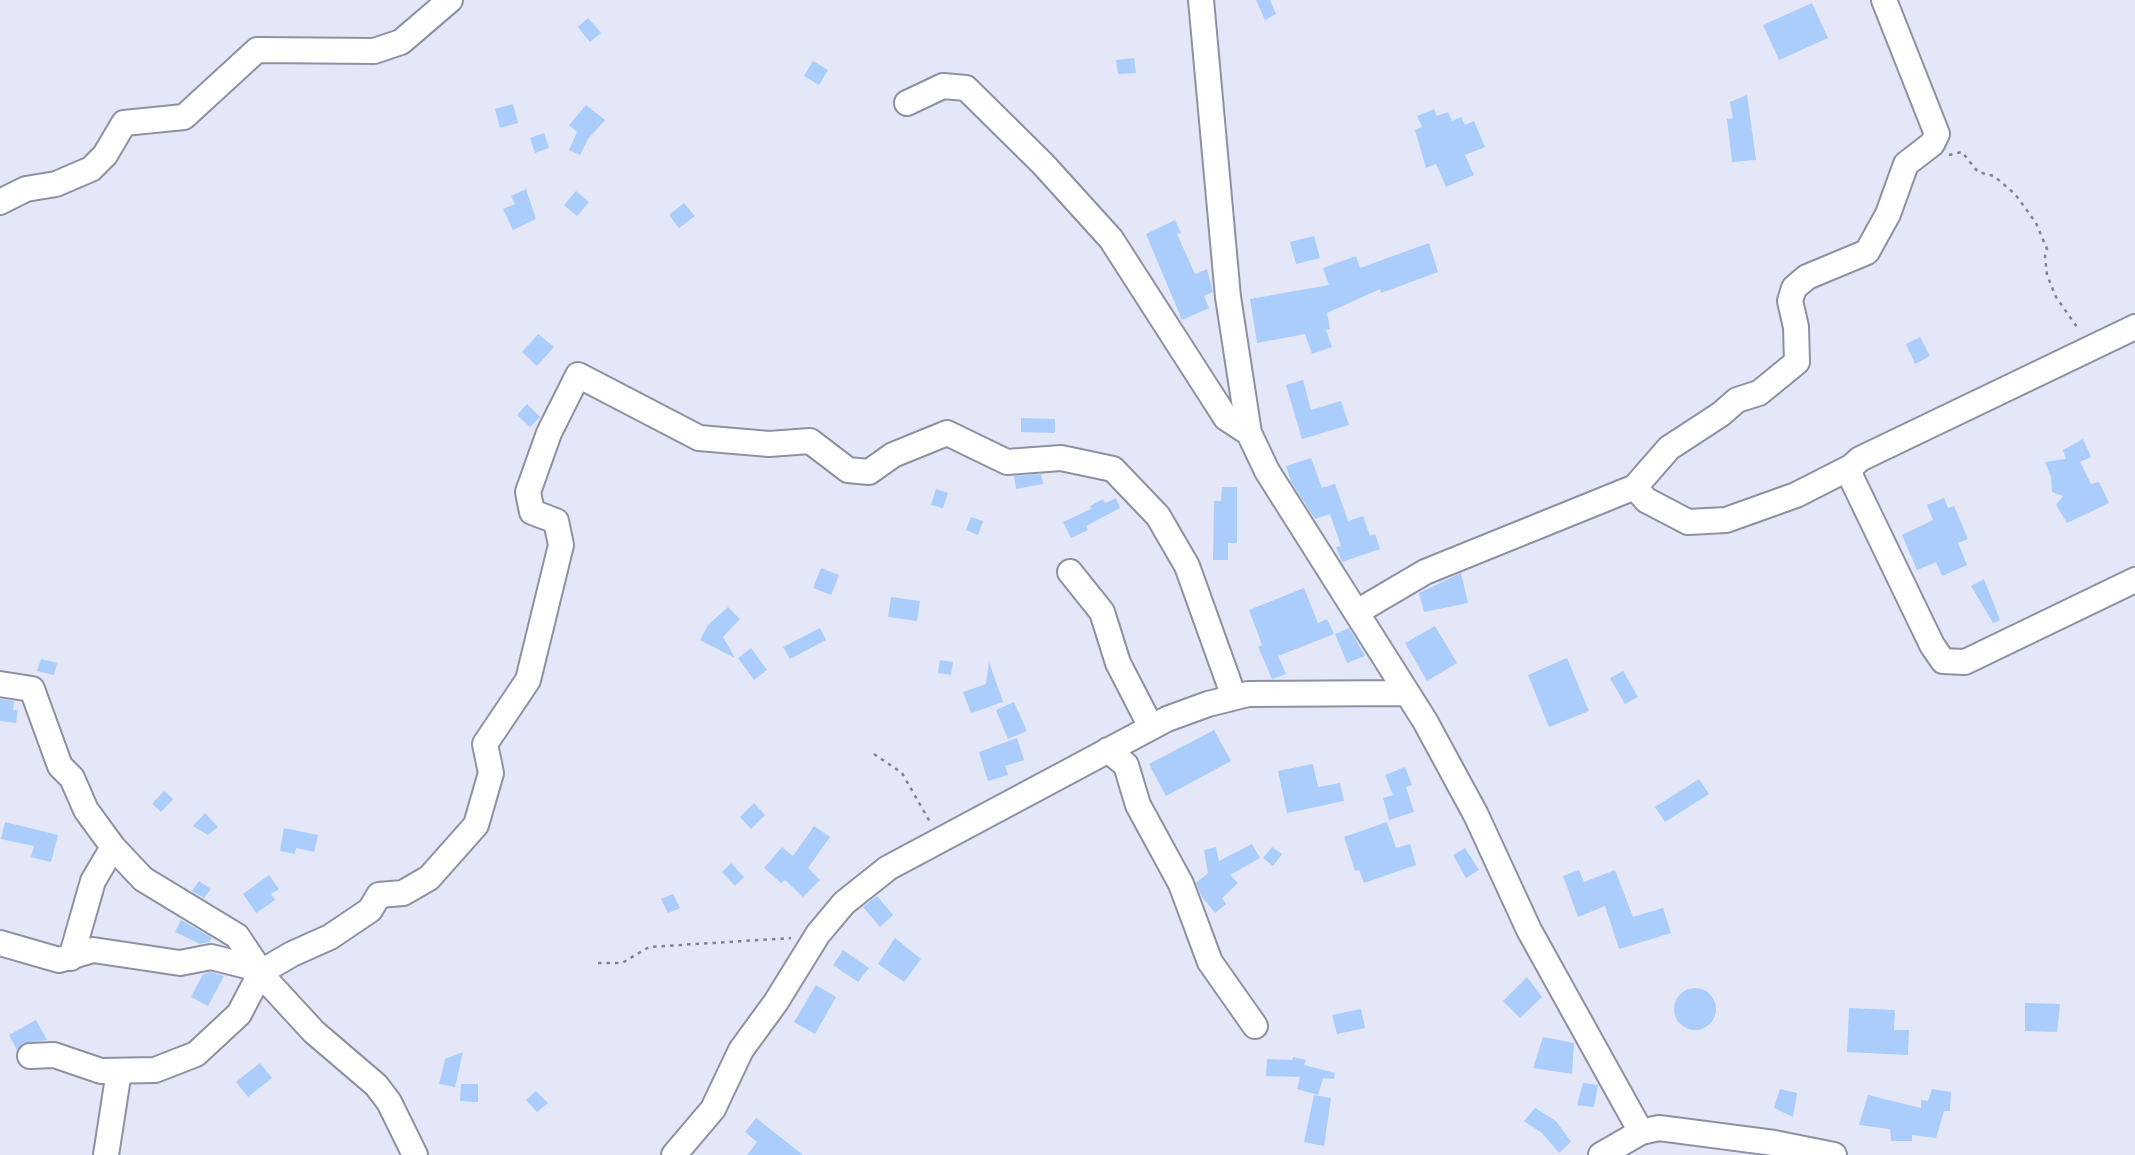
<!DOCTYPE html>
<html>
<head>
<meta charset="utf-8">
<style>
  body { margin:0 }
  canvas { display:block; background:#e3e7f8 }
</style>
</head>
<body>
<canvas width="2135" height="1155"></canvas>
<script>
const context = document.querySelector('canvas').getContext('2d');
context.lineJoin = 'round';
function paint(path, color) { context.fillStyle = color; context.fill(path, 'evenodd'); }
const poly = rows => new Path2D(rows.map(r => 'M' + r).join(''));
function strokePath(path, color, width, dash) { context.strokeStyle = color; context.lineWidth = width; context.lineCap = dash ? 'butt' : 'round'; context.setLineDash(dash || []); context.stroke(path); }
const building = poly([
  [1256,0,1270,0,1276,14,1265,20],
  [1812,3,1828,38,1779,60,1763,25],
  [588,18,601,33,590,42,578,27],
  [1134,58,1136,73,1118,74,1116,60],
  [813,61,828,70,819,85,804,76],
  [1747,95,1756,160,1732,162,1727,119,1733,118,1730,102],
  [513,104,518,123,500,128,495,109],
  [586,105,605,120,588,139,580,155,569,150,577,132,569,125],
  [1434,109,1437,116,1448,112,1452,121,1461,117,1465,125,1474,121,1485,147,1465,155,1474,175,1446,187,1436,164,1426,168,1415,130,1422,127,1417,116],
  [544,133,549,148,535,153,530,138],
  [526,189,536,219,513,230,503,209,515,204,511,196],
  [576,191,589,202,577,216,564,205],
  [684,203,695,216,679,228,669,215],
  [1175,220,1181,233,1177,234,1195,274,1207,269,1213,292,1204,296,1209,308,1182,320,1146,234],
  [1314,236,1320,258,1296,264,1290,242],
  [1429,243,1438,272,1381,293,1380,289,1327,313,1330,329,1326,330,1332,347,1312,354,1305,334,1257,343,1250,299,1329,285,1323,268,1356,256,1360,268],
  [538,334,554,347,537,366,522,352],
  [1920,337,1930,356,1915,364,1906,344],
  [1303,380,1311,410,1341,401,1349,425,1302,439,1286,385],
  [527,404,540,417,530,427,517,415],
  [1021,418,1055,419,1055,433,1021,432],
  [2083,439,2091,457,2080,462,2091,484,2099,482,2109,503,2067,523,2056,505,2063,496,2052,492,2051,477,2045,462,2066,459,2063,450],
  [1311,458,1322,488,1335,484,1348,521,1363,516,1370,536,1375,534,1380,549,1342,562,1336,547,1341,546,1330,514,1315,519,1291,482,1286,466],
  [1041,474,1043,484,1016,489,1014,476],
  [1222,487,1237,487,1237,543,1228,543,1228,560,1213,560,1214,501,1221,501],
  [936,489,948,493,943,508,931,505],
  [1116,498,1120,508,1086,526,1088,530,1071,538,1063,522,1091,509,1090,506,1103,499,1105,503],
  [1944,498,1948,508,1954,506,1968,539,1958,543,1967,565,1942,576,1936,562,1917,570,1902,535,1933,520,1927,505],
  [971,517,983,521,978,535,966,530],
  [821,568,839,575,831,595,813,588],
  [1461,573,1468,603,1424,612,1419,593],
  [1984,579,2000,620,1993,623,1971,586],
  [1304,588,1318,623,1327,619,1334,634,1278,656,1286,674,1272,679,1258,647,1262,645,1249,610],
  [891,597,920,601,917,621,888,617],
  [728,607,740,619,723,637,735,658,700,640,708,625],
  [1435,626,1457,663,1427,681,1405,643],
  [820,628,826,640,790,659,783,647],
  [1349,628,1365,656,1347,663,1335,634],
  [751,648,767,670,754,680,738,658],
  [1567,658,1589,711,1549,727,1528,675],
  [41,659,57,663,54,675,37,671],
  [940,660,953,662,951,675,938,673],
  [989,662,1003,702,971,713,963,692,986,684],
  [1623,671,1638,697,1625,704,1610,678],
  [0,699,14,701,13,710,18,710,16,723,0,721],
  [1014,702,1027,731,1008,739,996,710],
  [1214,730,1231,761,1166,796,1149,764],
  [1017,738,1024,760,1005,766,1008,775,988,781,979,752],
  [1313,764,1318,787,1340,783,1344,801,1287,813,1278,771],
  [1405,767,1412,785,1406,787,1414,812,1389,820,1383,798,1393,795,1385,775],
  [1699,779,1709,794,1665,822,1655,807],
  [164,791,173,799,161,812,152,804],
  [754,803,765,815,751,829,740,817],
  [205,813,218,827,208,835,193,826],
  [5,822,58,835,51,862,31,857,34,846,1,839],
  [1387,822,1396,848,1410,844,1416,865,1364,883,1359,870,1355,871,1344,837],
  [814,826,830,837,808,868,820,880,803,897,785,880,781,883,764,868,782,847,793,856],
  [284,828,318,835,314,852,296,848,295,854,280,851],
  [1252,844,1260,858,1230,875,1238,883,1222,898,1226,904,1215,913,1202,897,1196,883,1208,873,1204,850,1216,847,1219,861],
  [1272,847,1282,854,1273,866,1263,858],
  [1465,848,1479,870,1466,878,1453,855],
  [731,863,744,877,735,886,722,872],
  [1579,870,1584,882,1615,870,1633,917,1663,908,1671,933,1619,949,1605,906,1578,917,1563,876],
  [269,875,279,889,271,894,275,900,256,913,243,894],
  [199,881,211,889,204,898,192,891],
  [673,894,680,908,668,913,661,899],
  [877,896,893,915,880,927,863,907],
  [181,920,212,938,209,942,200,944,175,932],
  [895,938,921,959,904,982,878,964],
  [843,950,869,968,858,982,833,965],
  [211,972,224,976,208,1006,191,997,203,974],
  [1527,977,1542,997,1520,1018,1503,1001],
  [816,985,836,997,815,1034,794,1022],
  '1674 1009a21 21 0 1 1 42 0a21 21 0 1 1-42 0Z',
  [2025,1003,2060,1004,2057,1032,2025,1031],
  [1849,1008,1895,1010,1894,1030,1909,1030,1908,1055,1847,1052],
  [1361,1009,1365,1028,1337,1034,1332,1015],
  [36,1020,47,1040,23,1043,17,1050,9,1035],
  [1543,1037,1574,1043,1572,1074,1533,1068],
  [463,1052,455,1087,439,1084,445,1059],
  [1293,1057,1306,1060,1304,1065,1335,1073,1334,1079,1323,1078,1318,1095,1297,1089,1300,1077,1266,1076,1267,1059,1292,1060],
  [260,1063,272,1078,248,1097,236,1082],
  [1583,1083,1598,1085,1594,1107,1577,1105],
  [461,1084,478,1084,478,1102,460,1101],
  [1780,1089,1797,1093,1793,1117,1774,1108],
  [1932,1089,1951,1092,1950,1111,1944,1111,1936,1138,1912,1135,1912,1141,1891,1141,1890,1129,1859,1125,1868,1095,1921,1108,1921,1100,1928,1101],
  [536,1091,548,1103,537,1112,526,1100],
  [1314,1095,1331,1098,1324,1146,1304,1142],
  [1535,1108,1556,1121,1571,1142,1559,1153,1542,1133,1524,1121],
  [756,1118,803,1155,747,1155,757,1142,745,1132]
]);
const path = poly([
  [1949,155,1962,152,1978,172,1994,176,2015,194,2036,223,2047,249,2045,256,2047,275,2056,297,2079,330],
  [874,754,902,773,930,822],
  [598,963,622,963,649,947,791,938]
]);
const minor = poly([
  [1201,0,1228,297,1249,433,1267,471,1425,721,1476,815,1529,930,1641,1132],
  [907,103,943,86,966,88,1043,164,1111,239,1226,418,1249,433],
  [0,202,26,189,56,184,91,169,105,155,124,123,184,117,257,50,374,51,401,42,450,0],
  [2135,327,1860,459,1851,467,1851,477,1932,645,1943,661,1965,662,2135,580],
  [1635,487,1646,500,1688,522,1726,520,1796,495,1851,467],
  [1070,572,1102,612,1118,663,1151,727],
  [1357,612,1425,572,1635,487,1669,448,1721,414,1737,400,1759,393,1797,362,1796,327,1790,301,1794,288,1807,277,1867,252,1888,214,1906,164,1932,144,1937,134,1884,0],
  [0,684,32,689,60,766,72,778,86,810,113,847,93,881,71,958],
  [1108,750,1126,765,1138,805,1181,884,1210,962,1255,1026],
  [113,847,143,879,237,936,261,972],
  [0,943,59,960,93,950,180,963,211,957,255,968,314,1032,376,1085,389,1102,415,1155],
  [30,1056,54,1055,101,1071,155,1070,196,1054,239,1014,261,972,292,954,330,937,370,910,379,895,403,893,429,878,476,825,491,773,485,744,528,680,561,545,556,521,532,512,528,492,549,433,578,375,699,438,769,444,810,441,848,470,869,472,893,455,947,433,1007,462,1061,458,1113,469,1158,516,1187,566,1234,697],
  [106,1155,119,1071],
  [674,1155,713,1109,741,1050,776,1002,818,934,844,903,888,868,1167,719,1208,704,1248,694,1406,693],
  [1601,1155,1641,1132,1659,1128,1774,1143,1834,1155]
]);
paint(building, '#aacdfc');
strokePath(minor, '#8e91a2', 28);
strokePath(path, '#81848f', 2.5, [3.5, 5]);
strokePath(minor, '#fff', 24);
</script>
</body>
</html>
